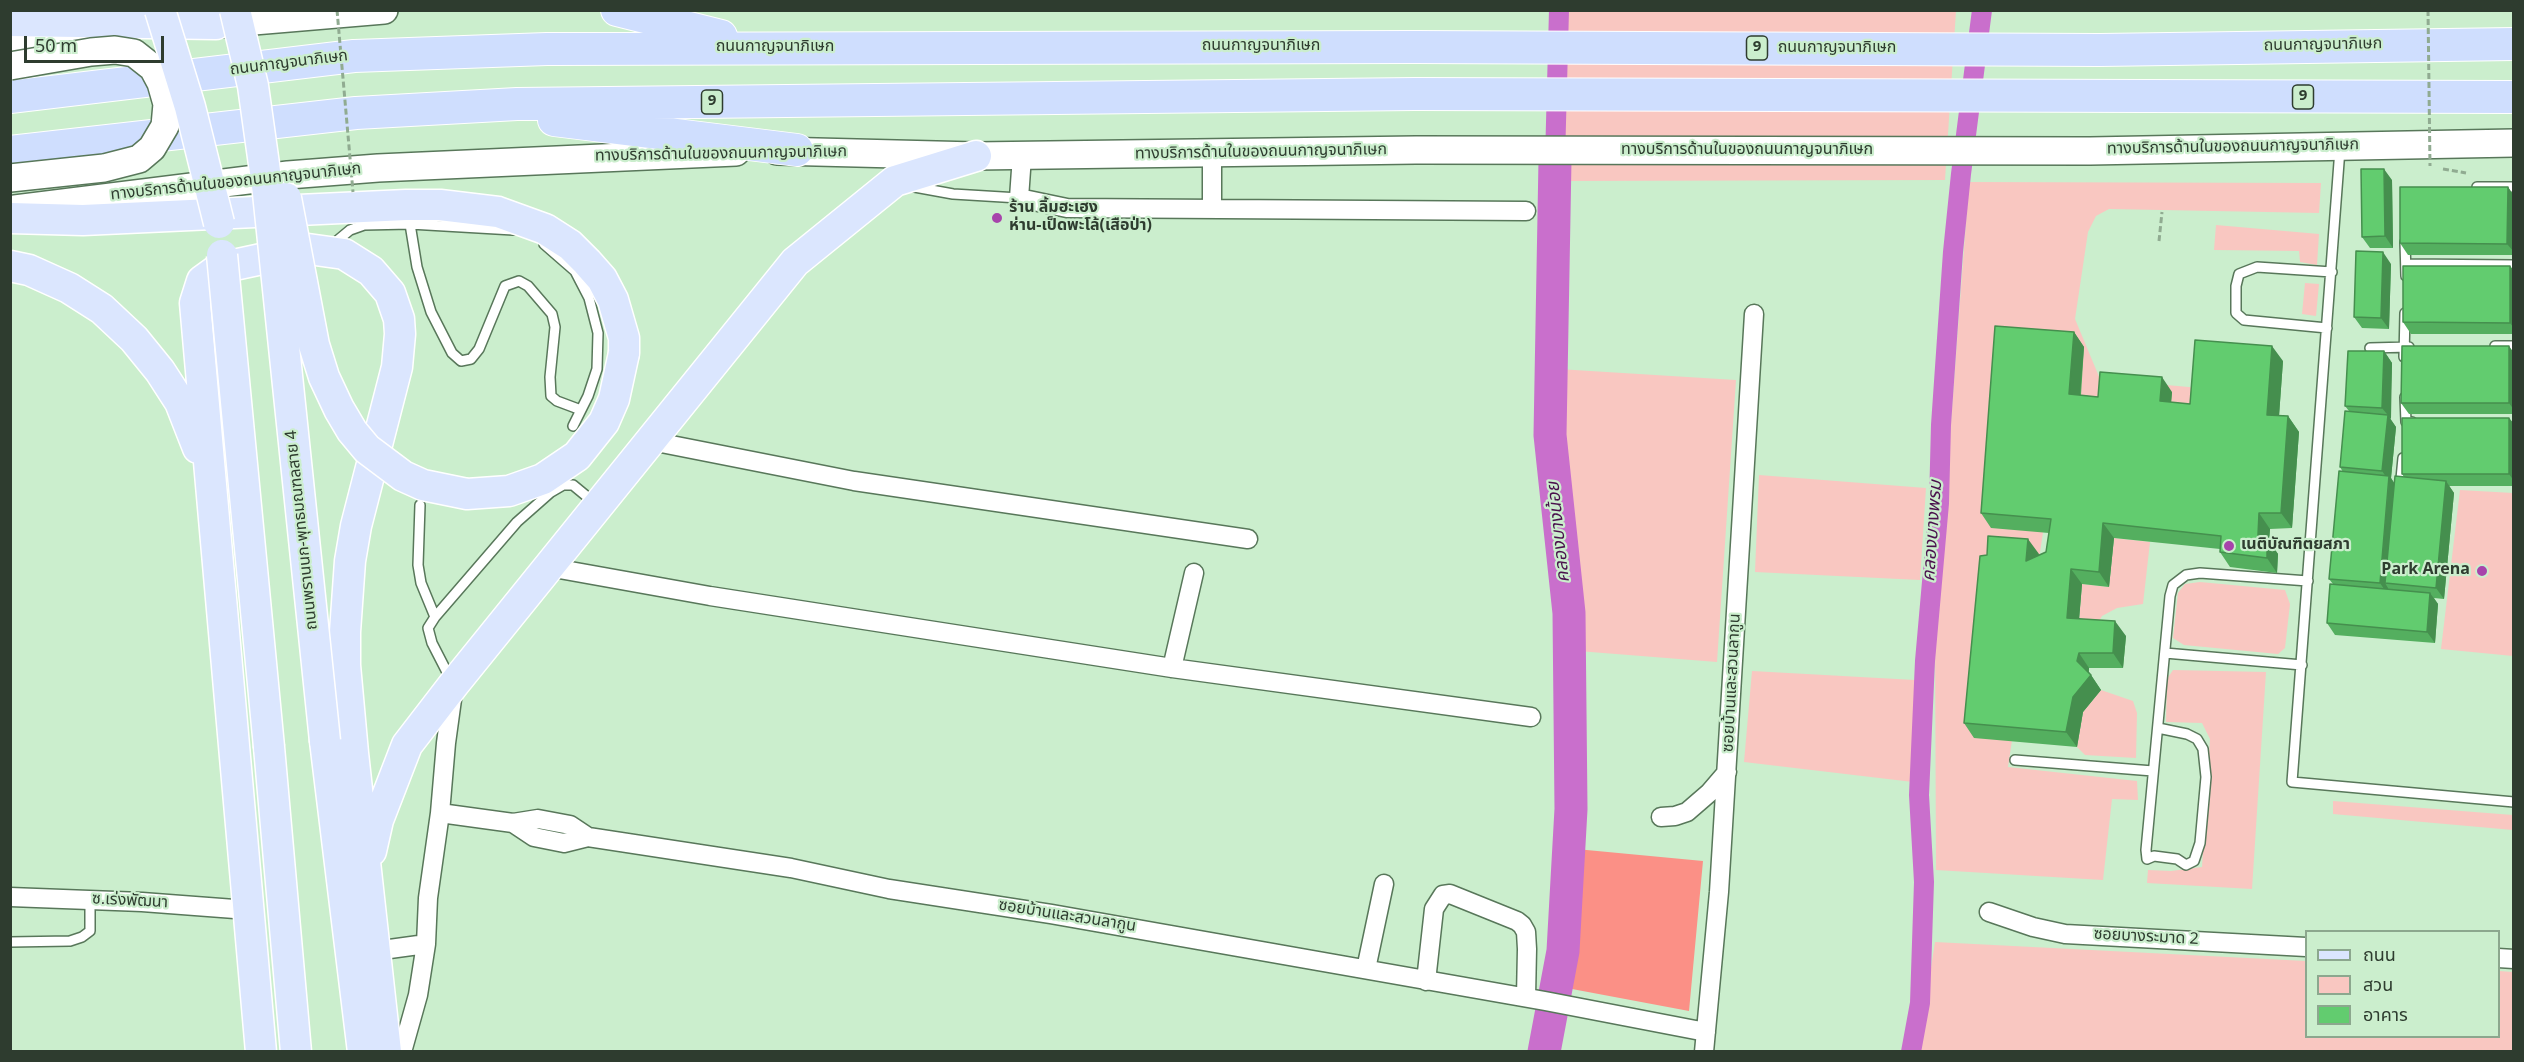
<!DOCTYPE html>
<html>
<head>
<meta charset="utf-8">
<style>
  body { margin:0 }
  #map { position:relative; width:2524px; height:1062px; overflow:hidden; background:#cbeecd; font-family:Georgia,"Noto Sans Thai",serif }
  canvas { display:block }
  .frame { position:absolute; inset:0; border:12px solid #2e3c2f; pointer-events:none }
  .legend { position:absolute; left:2305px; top:930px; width:195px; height:108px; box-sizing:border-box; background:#cbeecd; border:2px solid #8ca78e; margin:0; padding:8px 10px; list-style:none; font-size:18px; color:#2e3c2f }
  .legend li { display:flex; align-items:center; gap:12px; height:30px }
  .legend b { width:30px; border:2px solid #8ca78e }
  .scale { position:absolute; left:24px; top:36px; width:140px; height:27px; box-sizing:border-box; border:3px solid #2e3c2f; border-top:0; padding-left:8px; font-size:18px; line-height:21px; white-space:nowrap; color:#2e3c2f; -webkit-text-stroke:4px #cbeecd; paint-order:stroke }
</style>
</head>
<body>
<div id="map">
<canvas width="2524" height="1062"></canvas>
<div class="frame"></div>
<ul class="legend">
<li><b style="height:8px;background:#dbe6fe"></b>ถนน</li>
<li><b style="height:16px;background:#f9c7c1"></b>สวน</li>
<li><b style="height:16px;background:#62cc6f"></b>อาคาร</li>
</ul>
<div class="scale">50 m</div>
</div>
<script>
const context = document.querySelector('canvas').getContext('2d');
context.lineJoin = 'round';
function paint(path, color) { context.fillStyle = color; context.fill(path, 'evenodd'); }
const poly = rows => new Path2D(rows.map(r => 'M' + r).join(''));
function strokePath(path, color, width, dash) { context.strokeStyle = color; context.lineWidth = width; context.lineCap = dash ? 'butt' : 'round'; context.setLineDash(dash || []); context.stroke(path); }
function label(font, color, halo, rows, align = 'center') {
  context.font = font + ' Georgia,"Noto Sans Thai",serif'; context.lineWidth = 4.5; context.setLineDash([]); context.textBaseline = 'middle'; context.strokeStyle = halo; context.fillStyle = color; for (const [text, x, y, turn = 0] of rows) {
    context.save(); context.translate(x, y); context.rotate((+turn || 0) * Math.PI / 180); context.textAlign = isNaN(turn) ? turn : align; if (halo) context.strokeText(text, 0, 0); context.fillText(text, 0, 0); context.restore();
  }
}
const green = poly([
  [1567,11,1956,11,1945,180,1561,181],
  [1969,182,2321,183,2319,213,2109,209,2096,216,2088,232,2075,319,2100,379,2222,390,2220,437,2059,425,2008,767,2137,781,2138,800,2112,799,2103,880,1936,870,1935,635],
  [2216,225,2319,234,2317,265,2300,262,2299,251,2214,250],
  [2305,283,2319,284,2316,316,2302,314],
  [1558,369,1736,380,1717,662,1578,651,1556,431],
  [1759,475,1926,488,1920,580,1755,572],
  [2460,490,2513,493,2513,656,2441,649],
  [2114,538,2150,542,2143,604,2117,608,2102,616,2092,633,2078,633,2082,584,2109,587],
  [2200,582,2285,590,2290,604,2285,648,2278,654,2184,645,2173,638,2178,593,2185,584],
  [2173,670,2266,672,2252,889,2147,883,2148,870,2171,871,2202,867,2210,739,2202,723,2166,722,2167,679],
  [1752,671,1915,680,1913,782,1744,762],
  [2101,690,2133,701,2137,713,2136,758,2085,755,2077,747,2083,712],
  [2333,801,2513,815,2513,830,2333,814],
  [1935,942,2306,961,2306,1036,2498,1036,2499,971,2513,972,2513,1051,1918,1051]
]);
const forest = poly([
  [1576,849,1703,861,1689,1011,1572,989,1578,901]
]);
const canal = poly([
  [1555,160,1559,10],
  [1911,1052,1920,1003,1924,882,1919,795,1925,661,1939,503,1941,425,1953,252,1961,174,1982,10]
]);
const river = poly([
  [1544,1052,1563,951,1571,809,1569,613,1550,435,1555,160]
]);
const path = poly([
  [2443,169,2466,173],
  [2159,241,2162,212]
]);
const service = poly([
  [2340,149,2292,782,2514,802],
  [909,186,953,194,1019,198],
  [2477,187,2514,187],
  [410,224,417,267,431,312,452,353,461,361,471,359,479,349,505,286,519,281,528,286,552,314,555,327,550,377,551,396,557,401,581,410],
  [2405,242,2406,276],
  [544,244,575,271,589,298,598,333,597,369,588,396,573,426],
  [332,245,350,230,364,225,410,224,513,230],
  [2407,264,2514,265],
  [2327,328,2244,320,2236,313,2236,286,2239,274,2257,267,2332,272],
  [2495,346,2514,346],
  [2370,348,2409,347],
  [2404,357,2405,313],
  [2405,397,2406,422,2412,422],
  [2400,489,2403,458],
  [420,505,418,565,421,583,435,617],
  [2165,653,2302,665],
  [451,680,432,643,428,628,435,617,517,522,551,492,563,485,573,485,596,504],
  [2158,728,2187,734,2197,739,2203,749,2206,777,2200,843,2194,861,2186,865,2177,859,2154,856,2147,859,2146,850,2170,596,2173,585,2186,575,2200,573,2308,581],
  [2015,760,2153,771],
  [10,942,70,941,82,937,90,931,90,900]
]);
const minor = poly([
  [1212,154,1212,209],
  [1022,156,1019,198,1067,208,1526,211],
  [651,441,854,481,1248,539],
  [548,567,710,596,1172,668,1531,717],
  [1172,668,1194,573],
  [440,813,513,823,538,819,570,825,588,837],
  [1661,817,1675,816,1687,812,1709,793,1727,772],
  [513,823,534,837,564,843,588,837,791,868,889,889,1051,914,1545,1001,1706,1032],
  [10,897,142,902,248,910],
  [1989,912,2033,927,2065,934,2306,947],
  [375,951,426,944],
  [2498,958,2514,959],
  [1366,969,1384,884],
  [1426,981,1434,909,1443,895,1450,894,1517,921,1522,925,1526,932,1527,949,1526,997],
  [402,1052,418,995,426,944,428,898,440,813,446,743,453,692],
  [1704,1052,1719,892,1754,314]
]);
const secondary = poly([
  [218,24,384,10],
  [10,45,117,34],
  [777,151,976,156,1416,150,2090,151,2514,143],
  [15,209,288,175,378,168,736,152]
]);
const primary = poly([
  [10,21,216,24],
  [10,218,83,220,406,205,440,205,498,212,545,229,570,245,587,262,602,279,613,300,624,338,624,353],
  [10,266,29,270,69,288,102,309,134,339,160,371,180,402,198,448],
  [325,741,363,1052],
  [269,747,296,1052],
  [371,851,378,820,407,745,454,684,795,262,895,181,976,156],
  [261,1052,195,303,202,281,220,268,308,249,344,254,371,271,390,293,399,319,400,334,397,367,356,526,350,561,345,632,345,665,353,753,386,1052]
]);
const trunk = poly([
  [617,10,721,36],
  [10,97,354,56,547,49,1414,47,2100,50,2514,44],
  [554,120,797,150],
  [10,152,356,113,517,104,1415,94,2514,97]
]);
const pathBridge = poly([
  [337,10,353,192],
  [2428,10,2430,166]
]);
const secondaryBridge = poly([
  [10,66,91,52,115,50,134,53,153,68,161,83,167,104,165,126,152,148,139,159,104,168,10,178]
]);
const primaryBridge = poly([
  [160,10,190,107,219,223],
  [235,10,253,86,268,193,325,741],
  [286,198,314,345,324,377,339,409,352,431,367,449,403,476,423,485,467,494,509,491,543,479,577,456,604,422,614,399,624,353],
  [222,255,269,747]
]);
const wall = poly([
  [2392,180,2393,248,2370,248,2362,237],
  [2508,187,2514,196,2514,255,2408,255,2400,243],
  [2391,264,2389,329,2362,328,2354,317],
  [2510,266,2514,271,2514,334,2411,334,2403,322],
  [2074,332,2084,347,2081,395,2098,397,2172,392,2171,402,2190,404,2283,361,2279,416,2288,416,2299,432,2292,528,2270,529,2269,541,2278,554,2277,573,2230,567,2220,552,2220,549,2114,538,2109,587,2082,584,2079,619,2126,636,2123,668,2089,668,2089,672,2101,690,2083,712,2077,747,1974,738,1964,723,2039,554,2039,555,2046,552,2049,533,1991,528,1981,513],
  [2384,351,2392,363,2390,419,2396,427,2391,478,2395,484,2404,477,2402,474,2509,418,2514,424,2514,486,2449,486,2454,493,2444,599,2434,598,2438,604,2435,643,2335,635,2327,623,2333,584,2329,579,2343,472,2340,467,2349,411,2345,406],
  [2514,353,2514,414,2409,414,2401,403]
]);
const shadedWall = poly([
  [2384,169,2392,180,2393,248,2385,236],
  [2508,187,2514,196,2514,252,2507,244],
  [2383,252,2391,264,2389,329,2381,318],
  [2510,266,2514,271,2514,328,2510,323],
  [2074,332,2084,347,2079,409,2069,394],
  [2272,346,2283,361,2278,430,2267,415],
  [2509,346,2514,353,2514,410,2509,403],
  [2384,351,2392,363,2391,419,2382,408],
  [2162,377,2172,392,2170,416,2160,401],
  [2388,415,2396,427,2391,478,2397,488,2385,583,2388,588,2388,595,2380,583,2389,481,2382,471],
  [2288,416,2299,432,2292,528,2281,513],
  [2509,418,2514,424,2514,481,2509,474],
  [2446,481,2454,493,2444,599,2436,588],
  [2259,513,2270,529,2269,541,2278,554,2277,573,2267,558,2258,535],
  [2103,523,2114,538,2109,587,2099,572],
  [2028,539,2039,554,2036,576,2026,561],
  [2071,569,2082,584,2078,633,2067,618],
  [2430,593,2438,604,2435,643,2427,632],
  [2115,621,2126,636,2123,668,2113,653],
  [2079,653,2089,668,2088,676,2077,661],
  [2091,675,2101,690,2083,712,2077,747,2066,732,2073,697]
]);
const building = poly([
  [2361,169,2384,169,2385,236,2362,237,2361,169],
  [2400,187,2508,187,2507,244,2400,243,2400,187],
  [2356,251,2383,252,2381,318,2354,317,2356,251],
  [2403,266,2510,266,2510,323,2403,322,2403,266],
  [1995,326,2074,332,2069,394,2098,397,2100,372,2162,377,2160,401,2190,404,2195,340,2272,346,2267,415,2288,416,2281,513,2259,513,2258,535,2267,539,2267,558,2220,552,2221,536,2103,523,2099,572,2071,569,2067,618,2115,621,2113,653,2079,653,2077,661,2091,675,2073,697,2066,732,1964,723,1980,556,1987,555,1988,536,2028,539,2026,561,2046,552,2051,519,1981,513,1995,326],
  [2402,346,2509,346,2509,403,2401,403,2402,346],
  [2348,351,2384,351,2382,408,2345,406,2348,351],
  [2345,411,2388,415,2382,471,2340,467,2345,411],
  [2402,418,2509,418,2509,474,2402,474,2402,418],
  [2339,471,2389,476,2380,583,2329,579,2339,471],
  [2395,476,2446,481,2436,588,2385,583,2395,476],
  [2330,584,2430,593,2427,632,2327,623,2330,584]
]);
const markers = [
  [997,218,6,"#a744ab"],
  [2229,546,6,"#a744ab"],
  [2482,571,6,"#a744ab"]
];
const shields = [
  [1757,48,21],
  [2303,97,21],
  [712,102,21]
];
const shieldNames = [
  ["9",1757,48],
  ["9",2303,97],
  ["9",712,102]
];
const streetNames = [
  ["ถนนกาญจนาภิเษก",2323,46,-1],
  ["ถนนกาญจนาภิเษก",1261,47],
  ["ถนนกาญจนาภิเษก",775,48],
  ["ถนนกาญจนาภิเษก",1837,49],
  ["ถนนกาญจนาภิเษก",289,64,-7],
  ["ทางบริการด้านในของถนนกาญจนาภิเษก",2233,148,-1],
  ["ทางบริการด้านในของถนนกาญจนาภิเษก",1747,151],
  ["ทางบริการด้านในของถนนกาญจนาภิเษก",1261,153,-1],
  ["ทางบริการด้านในของถนนกาญจนาภิเษก",721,155,-1],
  ["ทางบริการด้านในของถนนกาญจนาภิเษก",236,183,-6],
  ["ถนนพรานนก-พุทธมณฑลสาย 4",303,530,-96],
  ["ซอยบ้านและสวนลากูน",1733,683,-87],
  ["ซ.เร่งพัฒนา",130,902,3],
  ["ซอยบ้านและสวนลากูน",1067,917,9],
  ["ซอยบางระมาด 2",2146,938,3]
];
const poiNames = [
  ["ร้าน ลิ้มฮะเฮง",1009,209],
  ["ห่าน-เป็ดพะโล้(เสือป่า)",1009,227],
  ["เนติบัณฑิตยสภา",2241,546],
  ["Park Arena",2470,571,"right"]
];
const waterNames = [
  ["คลองบางพรม",1934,531,-86],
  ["คลองบางน้อย",1560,532,-96]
];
paint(green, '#f9c7c1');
paint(forest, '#fb9086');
strokePath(canal, '#c96fcc', 20);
strokePath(river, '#c96fcc', 33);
strokePath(service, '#58775a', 12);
strokePath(minor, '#58775a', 21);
strokePath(secondary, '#58775a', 30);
strokePath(primary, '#fff', 33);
strokePath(trunk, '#fff', 34);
strokePath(path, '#90ab91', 3, [6, 3]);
strokePath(service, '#fff', 9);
strokePath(minor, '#fff', 18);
strokePath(secondary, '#fff', 27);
strokePath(primary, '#dbe6fe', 30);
strokePath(trunk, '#cfdefe', 32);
strokePath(secondaryBridge, '#58775a', 30, []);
strokePath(primaryBridge, '#fff', 33, []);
strokePath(pathBridge, '#90ab91', 3, [6, 3]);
strokePath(secondaryBridge, '#fff', 27);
strokePath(primaryBridge, '#dbe6fe', 30);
paint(wall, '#54af5f');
paint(shadedWall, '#458f4e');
paint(building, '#62cc6f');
strokePath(building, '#458f4e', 1.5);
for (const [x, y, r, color] of markers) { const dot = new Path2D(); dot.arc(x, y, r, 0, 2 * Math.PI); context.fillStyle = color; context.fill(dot); strokePath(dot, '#cbeecd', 2); }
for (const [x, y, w] of shields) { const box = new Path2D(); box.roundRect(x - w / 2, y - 12, w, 24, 4.5); context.fillStyle = '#cbeecd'; context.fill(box); strokePath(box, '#2e3c2f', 1.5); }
label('bold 15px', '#2e3c2f', null, shieldNames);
label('16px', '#2e3c2f', '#cbeecd', streetNames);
label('bold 16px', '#2e3c2f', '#cbeecd', poiNames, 'left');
label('italic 18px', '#4a114d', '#cbeecd', waterNames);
</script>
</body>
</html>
